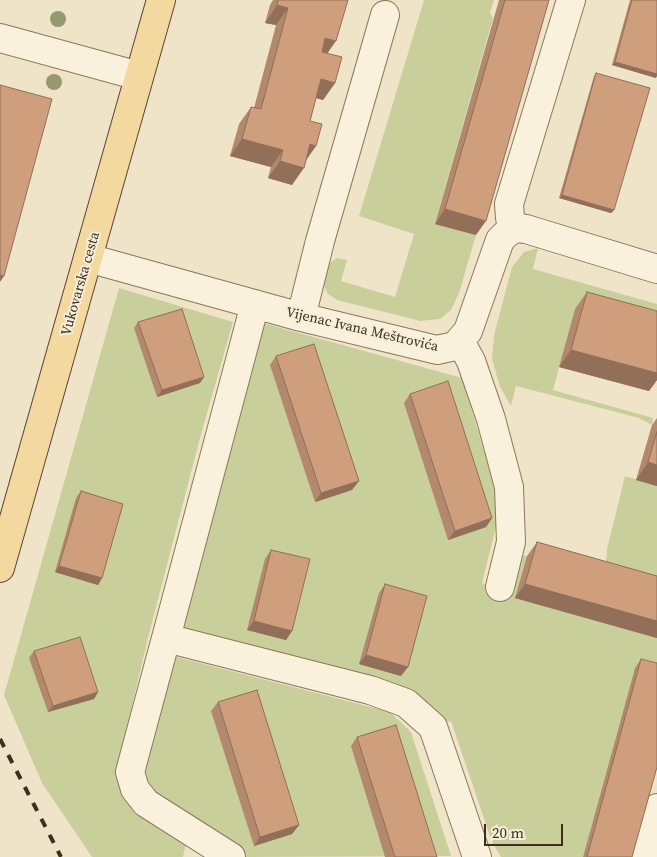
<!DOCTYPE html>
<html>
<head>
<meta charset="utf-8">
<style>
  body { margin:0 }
  #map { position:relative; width:657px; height:857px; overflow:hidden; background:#f0e4c8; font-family:"Source Serif 4",serif }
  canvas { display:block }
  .scale { position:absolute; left:484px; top:824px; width:79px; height:22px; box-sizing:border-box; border:2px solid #3d2e20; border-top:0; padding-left:6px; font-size:15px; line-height:18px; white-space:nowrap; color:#3d2e20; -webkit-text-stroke:4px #f7eed8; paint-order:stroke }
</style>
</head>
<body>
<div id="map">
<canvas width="657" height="857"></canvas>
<div class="scale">20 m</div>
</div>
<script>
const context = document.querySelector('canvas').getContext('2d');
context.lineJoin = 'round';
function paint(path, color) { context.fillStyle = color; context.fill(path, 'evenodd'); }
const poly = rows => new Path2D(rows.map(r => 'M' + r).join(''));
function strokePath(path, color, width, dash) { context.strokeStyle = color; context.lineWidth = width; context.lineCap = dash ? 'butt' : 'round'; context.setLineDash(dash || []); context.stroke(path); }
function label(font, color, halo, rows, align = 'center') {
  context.font = font + ' "Source Serif 4",serif'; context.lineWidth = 4; context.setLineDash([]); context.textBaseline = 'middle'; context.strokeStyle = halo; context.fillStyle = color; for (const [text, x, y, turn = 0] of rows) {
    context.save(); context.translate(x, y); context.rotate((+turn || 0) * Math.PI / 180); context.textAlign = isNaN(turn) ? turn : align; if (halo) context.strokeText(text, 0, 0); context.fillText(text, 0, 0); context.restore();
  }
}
const green = poly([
  [424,0,494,0,490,13,493,18,435,223,476,235,459,293,451,310,440,319,420,321,337,300,328,294,324,286,323,276,328,264,337,258,347,260,341,281,395,297,414,234,359,216],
  [538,248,533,269,657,304,657,332,575,309,553,390,653,418,652,425,639,418,516,386,511,406,500,387,492,359,494,335,512,267,524,252],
  [119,288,233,322,200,438,148,638,117,769,186,844,183,857,92,857,42,783,4,695],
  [263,323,462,378,501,507,482,583,504,592,515,554,527,556,657,638,657,674,635,668,583,857,501,857,492,842,451,721,439,723,175,631],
  [625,476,657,486,657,577,606,562,607,549],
  [169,655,390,712,411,732,451,856,246,857,178,814,139,778]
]);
const minor = poly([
  [0,38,139,76],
  [516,228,510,218,509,204,571,0],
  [88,258,301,317,437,350,455,346,468,331,500,240,507,233,516,228,526,229,657,269],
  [255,304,166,638,370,690,406,703,433,727,477,857],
  [301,317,320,241,385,15],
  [460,341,471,361,491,419,509,487,511,542,500,587],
  [166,638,130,772,135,789,146,803,231,857],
  [643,857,657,808]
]);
const major = poly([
  [0,568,161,0]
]);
const rail = poly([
  [0,739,61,857]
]);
const trees = [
  [58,19],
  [54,82]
];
const wall = poly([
  [273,0,348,0,328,53,335,83,323,100,316,98,310,121,316,146,305,161,292,185,268,178,271,167,230,156,239,124,251,107,254,108,276,25,265,23,270,5],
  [499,0,549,0,476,235,435,224],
  [630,0,657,0,656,78,612,65],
  [596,73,614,210,611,213,559,198,594,76],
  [587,292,657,311,657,380,649,391,559,367,575,309],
  [138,322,200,383,157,397,134,328],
  [276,356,352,490,315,502,270,365],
  [410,394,492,518,486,527,448,540,404,403],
  [657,418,657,486,636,480,652,425],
  [81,491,102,578,98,585,55,572,76,498],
  [537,542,657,576,657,638,515,598,527,556],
  [271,550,292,631,286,640,247,630,265,559],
  [385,584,401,676,359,664,379,593],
  [34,651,98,692,94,699,48,712,29,658],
  [641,659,632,857,583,857,635,668],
  [218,702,299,825,292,834,254,846,211,711],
  [357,737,437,857,385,857,351,746]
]);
const shadedWall = poly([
  [277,5,288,8,276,25,265,23],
  [325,38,336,41,324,58,313,55],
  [615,62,657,74,657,76,656,78,612,65],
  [321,79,335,83,323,100,309,96],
  [242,139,283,150,271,167,230,156],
  [310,144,316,146,304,163],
  [280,161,304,168,292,185,268,178],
  [562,195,614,210,611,213,559,198],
  [445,209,486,221,476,235,435,224],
  [0,275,4,276,0,282],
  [571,350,657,373,657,380,649,391,559,367],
  [204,377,200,383,157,397,162,390],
  [648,462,657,465,657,486,636,480],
  [359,481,352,490,315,502,321,493],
  [492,518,486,527,448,540,455,531],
  [59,566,102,578,98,585,55,572],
  [525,584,657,621,657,638,515,598],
  [254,621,292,631,286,640,247,630],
  [366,655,408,667,401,676,359,664],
  [98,692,94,699,48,712,53,706],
  [299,825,292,834,254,846,260,837]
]);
const building = poly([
  [278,0,348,0,336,41,325,38,322,52,342,57,335,83,321,79,310,121,322,124,316,146,310,144,304,168,280,161,283,150,242,139,251,107,261,109,288,8,277,5,278,0],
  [505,0,549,0,486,221,445,209,505,0],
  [632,0,657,0,657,74,615,62,632,0],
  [596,73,650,88,614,210,562,195,596,73],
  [0,85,52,99,4,276,0,275,0,85],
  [587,292,657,311,657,373,571,350,587,292],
  [182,309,204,377,162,390,138,322,182,309],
  [314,344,359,481,321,493,276,356,314,344],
  [448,381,492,518,455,531,410,394,448,381],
  [657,432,657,465,648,462,657,432],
  [81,491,123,504,102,578,59,566,81,491],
  [537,542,657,576,657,621,525,584,537,542],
  [271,550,310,559,292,631,254,621,271,550],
  [385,584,427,596,408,667,366,655,385,584],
  [80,637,98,692,53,706,34,651,80,637],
  [641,659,657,663,657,767,632,857,587,857,641,659],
  [257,690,299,825,260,837,218,702,257,690],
  [396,725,437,857,395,857,357,737,396,725]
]);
const streetNames = [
  ["Vukovarska cesta",81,284,-74],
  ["Vijenac Ivana Meštrovića",362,330,13]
];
paint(green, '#c9cf9b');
strokePath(minor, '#8d765c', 30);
strokePath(major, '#5b4430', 30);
strokePath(minor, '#faf1dc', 28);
strokePath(major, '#f3d9a0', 28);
strokePath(rail, '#3d2e20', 4, [9, 9]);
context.fillStyle = '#96986f';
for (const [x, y] of trees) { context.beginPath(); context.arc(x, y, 8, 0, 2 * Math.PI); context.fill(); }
paint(wall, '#b2896c');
paint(shadedWall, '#916f58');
paint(building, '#cf9f7d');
strokePath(building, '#916f58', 1);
label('14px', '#3d2e20', '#f7eed8', streetNames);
</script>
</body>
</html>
